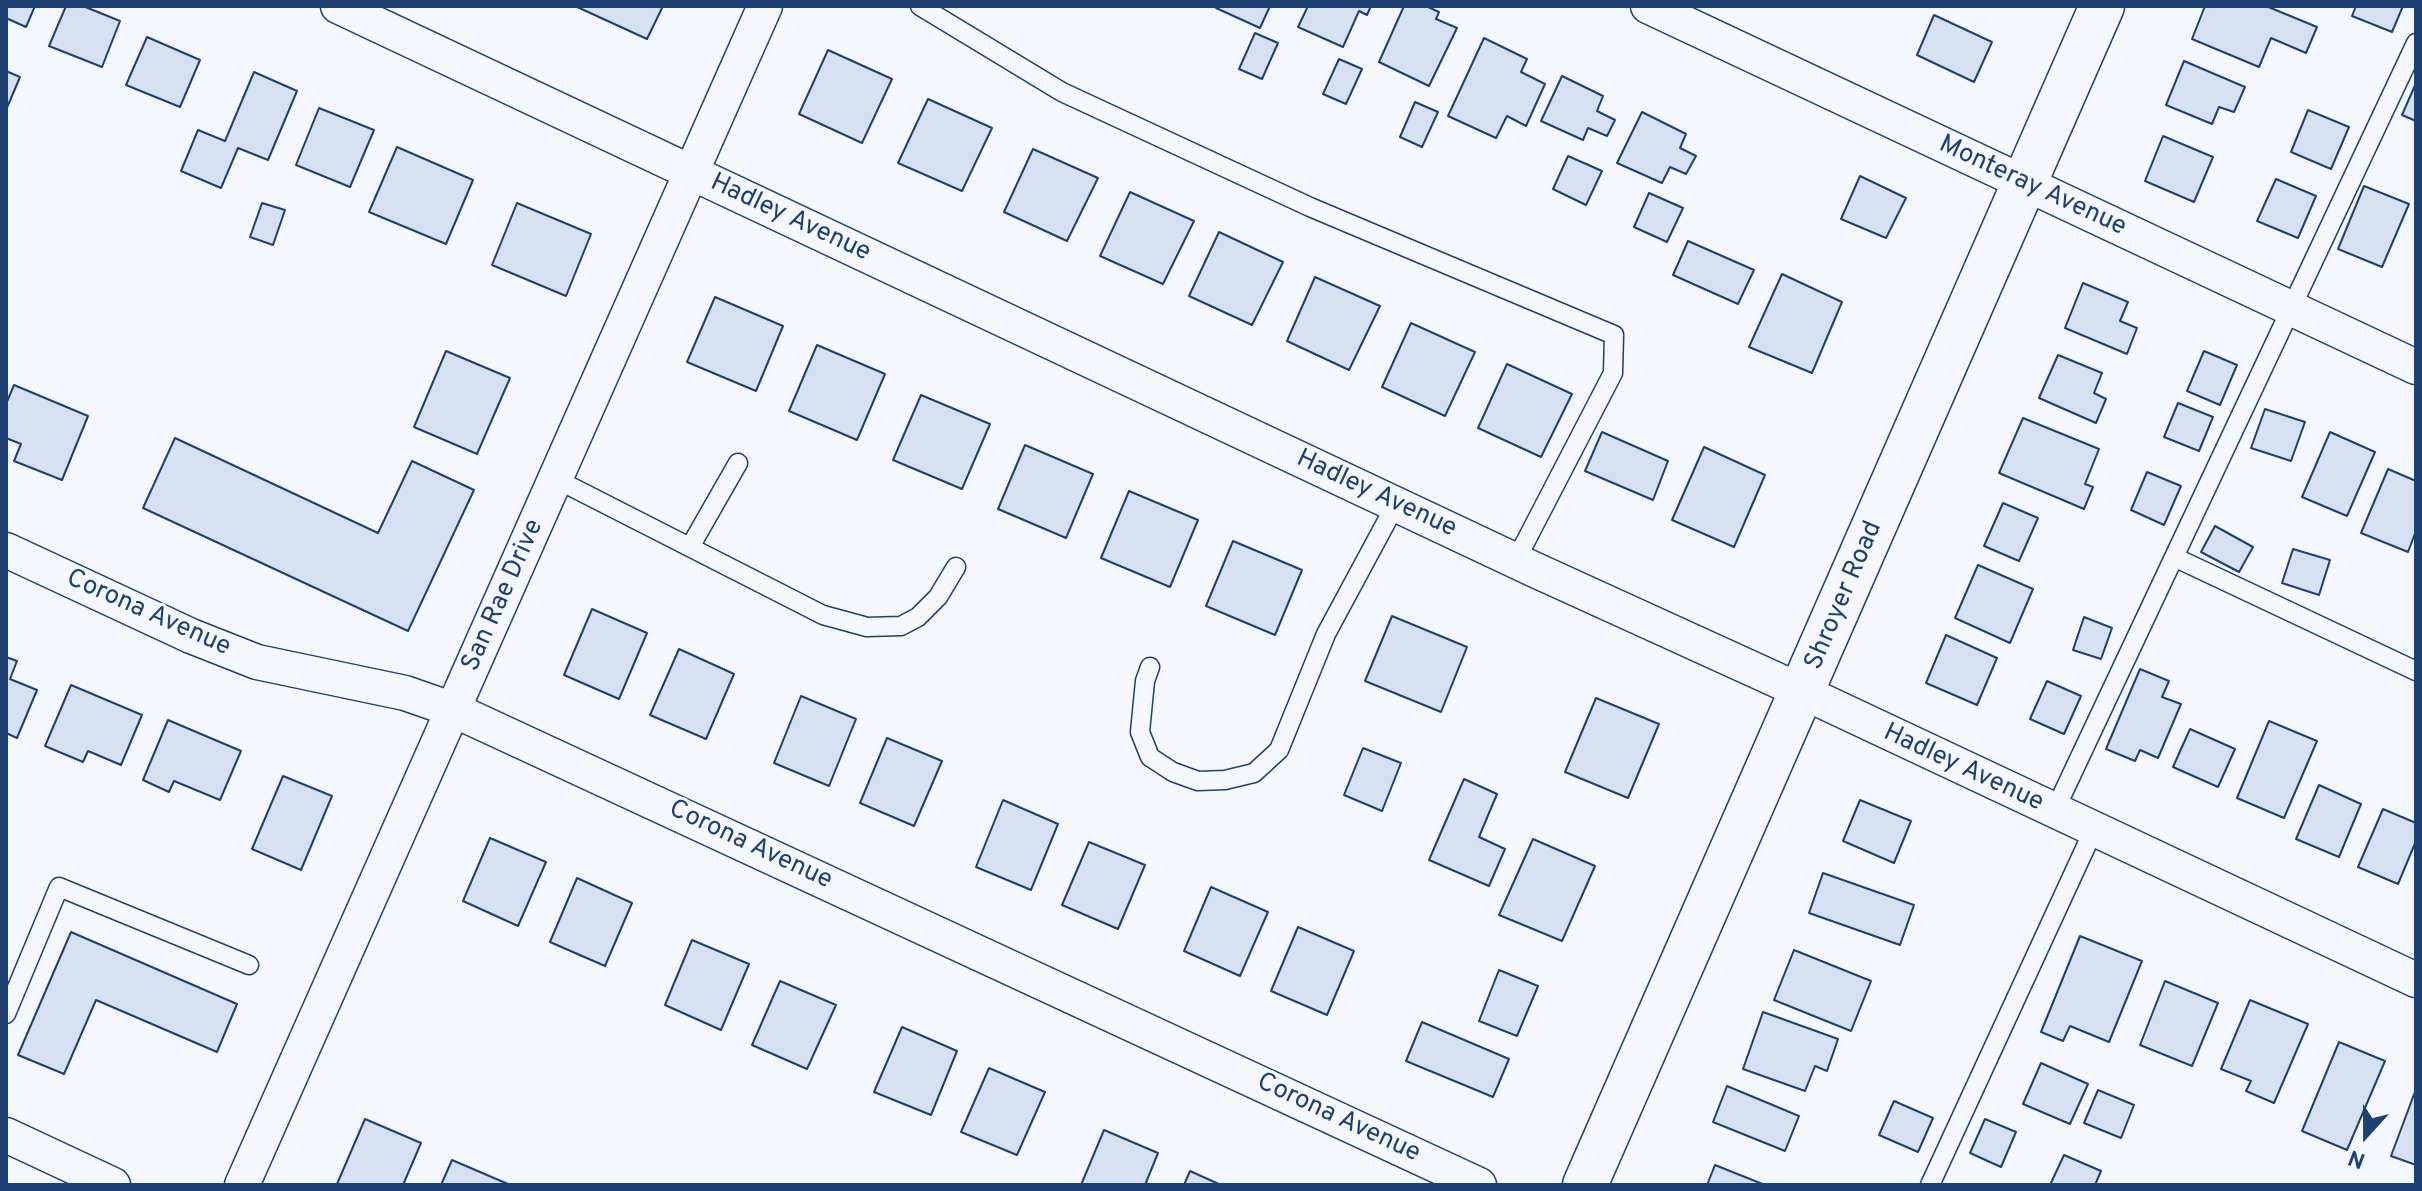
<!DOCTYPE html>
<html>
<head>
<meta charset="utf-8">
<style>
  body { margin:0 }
  #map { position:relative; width:2422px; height:1191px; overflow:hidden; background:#f4f7fb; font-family:Overpass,sans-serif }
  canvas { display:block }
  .frame { position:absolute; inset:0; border:8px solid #1d3f73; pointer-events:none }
  .north { position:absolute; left:2326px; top:1095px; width:80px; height:80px; -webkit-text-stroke:6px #f4f7fb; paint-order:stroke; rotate:201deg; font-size:22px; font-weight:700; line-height:32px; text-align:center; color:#1d3f73 }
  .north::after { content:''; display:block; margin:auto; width:28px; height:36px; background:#1d3f73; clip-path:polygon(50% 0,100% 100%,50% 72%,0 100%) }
</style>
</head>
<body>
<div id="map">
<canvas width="2422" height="1191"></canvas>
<div class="frame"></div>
<div class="north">N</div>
</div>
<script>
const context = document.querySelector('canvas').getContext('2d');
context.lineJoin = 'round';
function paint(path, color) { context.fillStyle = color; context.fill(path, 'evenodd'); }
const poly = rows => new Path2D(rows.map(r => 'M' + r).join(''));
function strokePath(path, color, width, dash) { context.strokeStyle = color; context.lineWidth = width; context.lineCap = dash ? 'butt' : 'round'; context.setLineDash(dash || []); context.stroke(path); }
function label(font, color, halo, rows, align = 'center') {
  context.font = font + ' Overpass,sans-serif'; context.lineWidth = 6; context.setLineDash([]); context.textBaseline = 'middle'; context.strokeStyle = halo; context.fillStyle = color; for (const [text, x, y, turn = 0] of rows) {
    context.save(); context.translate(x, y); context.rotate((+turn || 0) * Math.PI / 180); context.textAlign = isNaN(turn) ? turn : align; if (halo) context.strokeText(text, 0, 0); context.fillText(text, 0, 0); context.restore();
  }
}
const building = poly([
  [6,6,35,6,26,27,6,18,6,6],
  [66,6,83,6,120,21,102,67,49,46,66,6],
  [575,6,663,6,647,39,575,6],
  [1217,6,1270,6,1260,28,1216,8,1217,6],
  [1308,6,1371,6,1367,15,1359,11,1343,47,1298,27,1308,6],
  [1404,6,1426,6,1439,12,1436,19,1457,28,1429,86,1379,62,1404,6],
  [2205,6,2266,6,2317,27,2306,53,2271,38,2259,67,2192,39,2205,6],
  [2356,6,2403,6,2392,32,2352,16,2356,6],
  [1934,15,1992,42,1974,82,1917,55,1934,15],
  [1255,33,1278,43,1262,79,1239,69,1255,33],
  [147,37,200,60,180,107,126,85,147,37],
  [1484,38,1527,59,1521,72,1545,84,1526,126,1507,116,1496,138,1448,116,1484,38],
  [828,50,892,79,862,143,799,114,828,50],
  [1339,59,1362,69,1346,104,1323,94,1339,59],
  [2184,61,2245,87,2234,112,2219,107,2212,124,2166,105,2184,61],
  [6,71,20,77,6,110,6,71],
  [254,72,297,91,268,160,238,148,221,188,181,171,198,130,225,141,254,72],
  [1562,76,1603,96,1597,111,1615,120,1607,136,1588,128,1583,140,1541,121,1562,76],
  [2416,83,2416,121,2402,115,2416,83],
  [928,99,992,128,962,191,898,163,928,99],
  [1415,102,1438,112,1422,147,1400,137,1415,102],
  [319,108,374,130,350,187,296,165,319,108],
  [2308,110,2349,127,2331,169,2291,152,2308,110],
  [1642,112,1686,134,1680,148,1696,156,1686,174,1670,167,1662,183,1617,163,1642,112],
  [2163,136,2213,157,2194,202,2145,181,2163,136],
  [397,147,473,180,446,244,369,212,397,147],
  [1033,149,1098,178,1067,241,1004,212,1033,149],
  [1568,156,1602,171,1586,205,1553,189,1568,156],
  [1860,176,1906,198,1886,238,1841,219,1860,176],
  [2276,179,2316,196,2298,238,2257,221,2276,179],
  [2364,186,2409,204,2382,267,2338,249,2364,186],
  [1130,192,1194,221,1163,284,1100,256,1130,192],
  [1649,193,1683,208,1667,242,1634,227,1649,193],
  [262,203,285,210,273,245,250,237,262,203],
  [517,203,591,234,566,296,492,265,517,203],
  [1219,232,1283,262,1252,325,1189,296,1219,232],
  [1688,241,1754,270,1738,304,1673,275,1688,241],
  [1782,274,1842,302,1812,373,1749,347,1782,274],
  [1315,277,1380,306,1349,370,1287,341,1315,277],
  [2083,283,2128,302,2120,321,2137,328,2127,354,2065,328,2083,283],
  [715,297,783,326,756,391,687,362,715,297],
  [1411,323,1475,352,1445,416,1382,387,1411,323],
  [817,345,885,374,857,440,789,411,817,345],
  [446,351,510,378,477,454,414,427,446,351],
  [2204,351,2237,365,2220,405,2187,391,2204,351],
  [2058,355,2102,373,2094,393,2106,399,2096,423,2039,398,2058,355],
  [1507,364,1572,394,1541,457,1478,428,1507,364],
  [14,385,88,416,62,480,14,461,21,444,6,438,6,404,14,385],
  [921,395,990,424,962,489,893,460,921,395],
  [2178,403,2213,417,2199,451,2164,437,2178,403],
  [2265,409,2305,422,2291,461,2251,448,2265,409],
  [2023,418,2099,449,2085,484,2093,487,2084,509,1999,473,2023,418],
  [1602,432,1668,461,1653,500,1585,471,1602,432],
  [2330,432,2375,452,2347,516,2302,497,2330,432],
  [175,438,378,533,412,461,474,490,408,631,143,508,175,438],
  [1025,445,1093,474,1066,538,998,509,1025,445],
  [1704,447,1765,475,1734,547,1672,520,1704,447],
  [2388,469,2416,481,2416,531,2408,552,2361,533,2388,469],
  [2147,472,2181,486,2164,525,2131,510,2147,472],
  [1129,491,1198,520,1170,587,1101,558,1129,491],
  [2003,503,2038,518,2019,561,1984,546,2003,503],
  [2215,526,2253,547,2239,572,2201,552,2215,526],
  [1233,541,1302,570,1275,635,1206,606,1233,541],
  [2293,549,2330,560,2319,595,2282,583,2293,549],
  [1978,565,2033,589,2010,643,1955,618,1978,565],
  [592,609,647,633,619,699,564,675,592,609],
  [1392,616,1467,647,1441,712,1365,681,1392,616],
  [2084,617,2112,628,2101,659,2073,650,2084,617],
  [1946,635,1997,658,1977,705,1926,683,1946,635],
  [679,649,734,674,706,739,650,715,679,649],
  [6,657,17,661,10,679,37,690,17,738,6,733,6,657],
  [2140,669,2169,681,2162,697,2181,704,2158,758,2140,750,2135,761,2106,749,2140,669],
  [2047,681,2081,696,2064,734,2030,719,2047,681],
  [71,685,142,715,121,765,88,751,83,762,45,746,71,685],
  [801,696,856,719,829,786,774,763,801,696],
  [1596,698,1659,724,1628,798,1565,772,1596,698],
  [168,720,241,751,220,800,174,781,169,792,143,780,168,720],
  [2269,721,2317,741,2284,818,2237,798,2269,721],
  [2190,729,2235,749,2218,787,2173,767,2190,729],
  [887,738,942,761,914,826,860,803,887,738],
  [1363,748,1401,763,1382,811,1344,795,1363,748],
  [283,776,332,796,301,870,252,849,283,776],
  [1464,779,1497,794,1479,837,1505,849,1489,886,1429,860,1464,779],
  [2319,785,2361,804,2339,857,2296,839,2319,785],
  [1003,800,1058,824,1031,890,976,867,1003,800],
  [1860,800,1911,821,1894,863,1843,841,1860,800],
  [2383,809,2416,823,2416,841,2398,884,2358,867,2383,809],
  [490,838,546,862,518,926,463,901,490,838],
  [1533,839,1595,866,1562,941,1499,915,1533,839],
  [1089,842,1145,865,1118,929,1062,905,1089,842],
  [1823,873,1914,905,1900,945,1809,913,1823,873],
  [577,878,632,903,605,966,550,942,577,878],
  [1211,887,1268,912,1240,976,1184,951,1211,887],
  [1298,927,1354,951,1327,1015,1271,991,1298,927],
  [71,932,237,1004,217,1052,96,1000,64,1074,18,1055,71,932],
  [2080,936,2142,961,2109,1042,2070,1026,2063,1041,2041,1032,2080,936],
  [692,940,749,964,721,1030,665,1005,692,940],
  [1794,950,1871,981,1851,1031,1774,1000,1794,950],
  [1499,970,1538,986,1517,1036,1479,1021,1499,970],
  [780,981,836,1005,807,1069,752,1045,780,981],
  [2165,981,2218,1003,2192,1066,2140,1045,2165,981],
  [2250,1000,2308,1024,2274,1103,2246,1091,2251,1081,2221,1069,2250,1000],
  [1763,1012,1838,1039,1827,1071,1815,1066,1805,1091,1743,1069,1763,1012],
  [1422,1022,1509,1059,1493,1097,1406,1061,1422,1022],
  [902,1027,957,1051,931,1115,874,1092,902,1027],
  [2339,1042,2385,1061,2347,1150,2302,1131,2339,1042],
  [2041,1063,2088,1084,2070,1124,2023,1104,2041,1063],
  [989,1068,1045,1092,1017,1155,961,1132,989,1068],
  [1727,1086,1799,1116,1785,1151,1713,1122,1727,1086],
  [2416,1089,2416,1165,2391,1156,2416,1089],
  [2098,1090,2134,1105,2121,1138,2084,1123,2098,1090],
  [1894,1101,1933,1118,1918,1152,1879,1135,1894,1101],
  [365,1119,421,1143,403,1185,337,1184,365,1119],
  [1985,1119,2016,1132,2001,1167,1970,1153,1985,1119],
  [1104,1130,1158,1153,1145,1185,1081,1185,1104,1130],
  [2064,1155,2101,1171,2095,1185,2050,1185,2064,1155],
  [452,1160,508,1184,508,1185,441,1185,452,1160],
  [1715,1165,1765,1185,1707,1185,1715,1165],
  [1190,1171,1221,1185,1184,1185,1190,1171]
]);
const service = poly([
  [920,6,1062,92,1310,207,1614,335,1613,373,1516,560],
  [556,479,823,615,867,627,901,626,918,617,938,597,956,567],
  [690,547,738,463],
  [2174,557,2416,671],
  [1150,667,1145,681,1140,732,1150,757,1173,772,1198,781,1225,780,1254,773,1279,750,1326,634,1396,504],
  [2054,812,2416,43],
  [6,1014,59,887,249,965],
  [1930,1185,2094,829]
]);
const minor = poly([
  [338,6,1533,569,1803,692,2416,980],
  [1648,6,2416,367],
  [6,550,191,636,257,662,405,693,454,710,1479,1185],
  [6,1135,113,1185],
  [242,1185,765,6]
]);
const secondary = poly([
  [1585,1185,2102,6]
]);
const streetNames = [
  ["Monteray Avenue",2032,187,25],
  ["Hadley Avenue",790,219,25],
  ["Hadley Avenue",1376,495,25],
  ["San Rae Drive",504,596,-66],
  ["Shroyer Road",1845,596,-67],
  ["Corona Avenue",148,614,24],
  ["Hadley Avenue",1963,769,25],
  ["Corona Avenue",750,846,25],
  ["Corona Avenue",1338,1119,25]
];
paint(building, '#d5e0f0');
strokePath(building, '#1d3f73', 2);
strokePath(service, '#1d3f73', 21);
strokePath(minor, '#1d3f73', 37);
strokePath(secondary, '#1d3f73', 47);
strokePath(service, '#f4f7fb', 18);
strokePath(minor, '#f4f7fb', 34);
strokePath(secondary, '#f4f7fb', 44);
label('26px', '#1d3f73', '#f4f7fb', streetNames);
</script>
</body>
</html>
